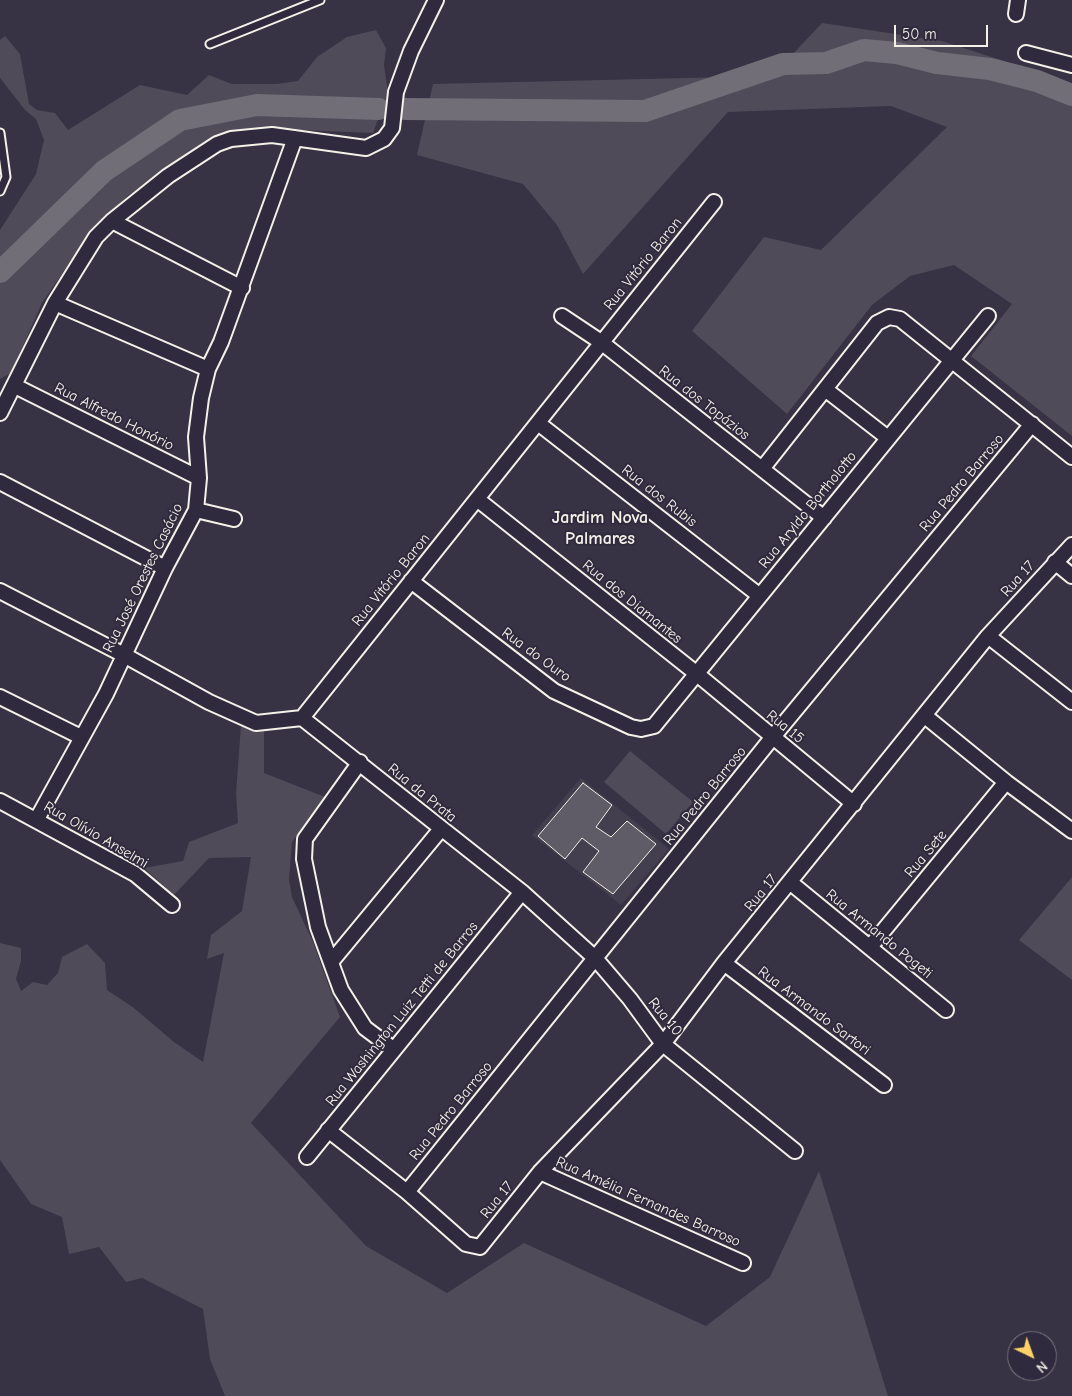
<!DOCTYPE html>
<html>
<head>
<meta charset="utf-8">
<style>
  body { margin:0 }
  #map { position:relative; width:1072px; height:1396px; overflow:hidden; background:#373244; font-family:"Comic Neue",sans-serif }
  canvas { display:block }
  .north { position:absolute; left:1007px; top:1331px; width:50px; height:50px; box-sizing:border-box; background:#2f2a3d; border:1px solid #7e7a81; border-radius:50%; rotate:138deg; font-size:14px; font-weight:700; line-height:20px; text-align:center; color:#f4f1e8 }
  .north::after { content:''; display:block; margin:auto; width:18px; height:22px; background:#ffd166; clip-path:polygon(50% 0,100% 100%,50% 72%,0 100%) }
  .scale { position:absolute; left:894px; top:25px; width:94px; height:22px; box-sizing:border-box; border:2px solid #f4f1e8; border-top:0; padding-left:6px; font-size:15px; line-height:18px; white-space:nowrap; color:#f4f1e8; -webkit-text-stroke:4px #2f2a3d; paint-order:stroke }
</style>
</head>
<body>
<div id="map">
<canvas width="1072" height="1396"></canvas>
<div class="north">N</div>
<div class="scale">50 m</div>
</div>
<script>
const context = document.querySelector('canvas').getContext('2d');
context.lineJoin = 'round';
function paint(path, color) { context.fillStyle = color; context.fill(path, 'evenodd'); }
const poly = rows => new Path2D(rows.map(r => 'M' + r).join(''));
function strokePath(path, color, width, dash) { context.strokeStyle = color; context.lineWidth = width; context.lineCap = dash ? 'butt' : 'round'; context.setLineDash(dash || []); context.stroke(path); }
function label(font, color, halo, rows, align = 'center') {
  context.font = font + ' "Comic Neue",sans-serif'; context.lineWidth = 4; context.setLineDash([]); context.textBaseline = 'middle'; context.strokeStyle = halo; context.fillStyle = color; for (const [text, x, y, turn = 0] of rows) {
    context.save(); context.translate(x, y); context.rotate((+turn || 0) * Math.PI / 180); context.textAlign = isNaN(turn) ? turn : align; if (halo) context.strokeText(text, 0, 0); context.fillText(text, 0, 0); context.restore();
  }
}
const built = poly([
  [581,778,669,849,621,905,532,835]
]);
const green = poly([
  [822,23,942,41,1072,83,1072,436,971,356,1012,304,954,265,910,276,872,305,787,414,692,331,764,237,821,250,947,127,891,106,728,112,583,274,557,225,523,184,417,155,433,84,772,76],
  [376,30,386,48,384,65,388,93,373,133,250,128,187,158,129,195,95,226,42,303,11,373,0,379,0,230,36,174,44,140,36,119,25,110,0,78,0,40,5,36,20,54,29,104,37,110,55,113,68,130,140,85,187,95,209,75,232,84,276,84,298,81,317,57,347,37],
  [241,725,264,730,264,773,325,797,292,842,289,880,292,897,313,942,340,1017,251,1123,366,1246,447,1293,524,1243,706,1326,770,1277,819,1171,888,1396,225,1396,210,1359,203,1309,142,1278,126,1282,99,1247,69,1254,62,1217,31,1204,0,1160,0,943,21,948,21,961,16,979,21,991,33,982,47,985,58,973,62,957,87,944,105,963,107,990,134,1008,174,1042,203,1062,224,953,207,959,211,935,242,911,251,857,209,858,174,895,144,868,183,861,189,842,238,823,236,794],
  [630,751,693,802,666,834,604,782],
  [1072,877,1072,980,1019,940]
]);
const river = poly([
  [405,109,645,111,783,64,826,63,864,50,897,53,937,63,990,69,1037,81,1072,95],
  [0,272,104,171,180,120,257,105,379,109]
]);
const building = poly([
  [583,783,612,805,596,827,611,837,627,821,656,844,613,894,583,872,599,851,582,838,565,859,538,836,583,783]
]);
const lane = poly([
  [210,44,320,0],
  [0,133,6,177,0,191]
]);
const street = poly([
  [1016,14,1018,0],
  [1026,53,1072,65],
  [112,221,242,288],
  [55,303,208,369],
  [562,316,601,342,824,518],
  [15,386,199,478],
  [825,389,888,438],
  [0,413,55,303,96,237,112,221,168,176,217,144,231,139,272,135,366,148,384,139,392,128,396,92,411,51,436,0],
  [538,423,760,596],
  [762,469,877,323,889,317,900,319,1072,457],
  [0,482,165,568],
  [477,499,697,674,854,804],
  [196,510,234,519],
  [1055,562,1072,576],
  [411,581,554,691,631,727,641,729,654,726,988,316],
  [0,591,124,655,209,702,256,723,302,718,714,202],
  [988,636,1072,702],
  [0,697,81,737],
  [925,716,1006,782,1072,831],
  [302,718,522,892,595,958,630,999,663,1044,795,1151],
  [360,762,305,839,304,859,318,927,341,990,365,1028,393,1049],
  [0,801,135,874,172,905],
  [37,819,106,694,165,568,196,510,199,478,196,437,201,398,208,369,221,342,295,138],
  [791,883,946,1010],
  [870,947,1006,782],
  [331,962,441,829],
  [724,963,884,1085],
  [328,1130,407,1192,466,1244,480,1247,540,1172,663,1044,724,963,988,636,1072,545],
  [307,1157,522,892],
  [540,1172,743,1263],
  [407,1192,772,738,1032,424]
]);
const streetNames = [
  ["Rua Vitório Baron",643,264,-51],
  ["Rua dos Topázios",704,403,38],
  ["Rua Alfredo Honório",114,417,27],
  ["Rua Pedro Barroso",962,483,-50],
  ["Rua dos Rubis",659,496,38],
  ["Rua Aryldo Bortholotto",808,510,-51],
  ["Rua José Orestes Casácio",143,578,-64],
  ["Rua 17",1018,579,-48],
  ["Rua Vitório Baron",391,580,-51],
  ["Rua dos Diamantes",632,602,39],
  ["Rua do Ouro",536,655,36],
  ["Rua 15",785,727,39],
  ["Rua da Prata",422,793,39],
  ["Rua Pedro Barroso",705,796,-51],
  ["Rua Olívio Anselmi",96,835,30],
  ["Rua Sete",926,854,-50],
  ["Rua 17",761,893,-51],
  ["Rua Armando Pogeti",879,934,39],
  ["Rua Armando Sartori",814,1011,37],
  ["Rua Washington Luiz Tetti de Barros",402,1014,-51],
  ["Rua 10",665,1017,51],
  ["Rua Pedro Barroso",451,1111,-51],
  ["Rua 17",497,1200,-51],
  ["Rua Amélia Fernandes Barroso",648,1202,24]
];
const quarterNames = [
  ["Jardim Nova",600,518],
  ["Palmares",600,539]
];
paint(built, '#433f4e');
paint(green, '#504b59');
strokePath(river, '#726e77', 22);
paint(building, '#5f5c67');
strokePath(building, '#f4f1e8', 1);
strokePath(lane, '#f4f1e8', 11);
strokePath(street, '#f4f1e8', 18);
strokePath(lane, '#2f2a3d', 7);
strokePath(street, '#2f2a3d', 14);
label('15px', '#f4f1e8', '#2f2a3d', streetNames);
label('bold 18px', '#f4f1e8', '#2f2a3d', quarterNames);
</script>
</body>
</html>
